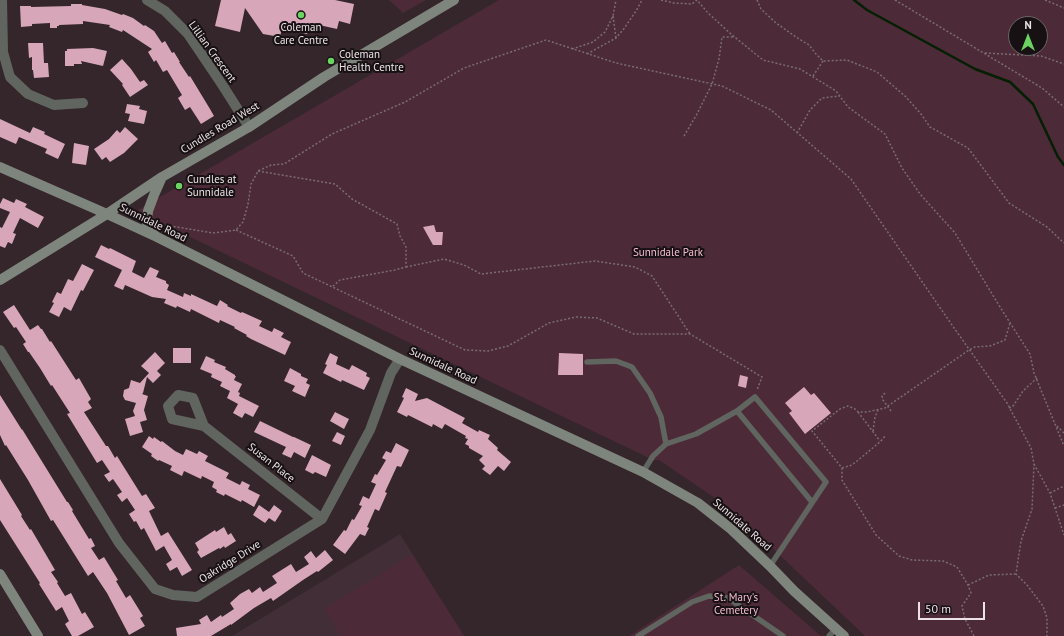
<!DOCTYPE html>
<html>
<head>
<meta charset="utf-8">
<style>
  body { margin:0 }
  #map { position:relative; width:1064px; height:636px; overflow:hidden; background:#34262b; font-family:"PT Sans",sans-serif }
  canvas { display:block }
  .north { position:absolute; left:1008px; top:16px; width:40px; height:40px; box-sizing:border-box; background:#171113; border:1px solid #6d6567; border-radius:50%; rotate:0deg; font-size:11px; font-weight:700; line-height:16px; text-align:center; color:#ede3e6 }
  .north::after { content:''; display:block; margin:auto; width:14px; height:18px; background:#6bd362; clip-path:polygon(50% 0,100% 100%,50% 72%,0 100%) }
  .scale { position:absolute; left:918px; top:602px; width:67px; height:18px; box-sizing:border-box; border:2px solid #ede3e6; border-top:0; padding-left:5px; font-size:12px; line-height:14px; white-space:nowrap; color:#ede3e6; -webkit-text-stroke:3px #171113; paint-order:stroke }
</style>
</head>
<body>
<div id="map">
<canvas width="1064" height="636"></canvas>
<div class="north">N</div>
<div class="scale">50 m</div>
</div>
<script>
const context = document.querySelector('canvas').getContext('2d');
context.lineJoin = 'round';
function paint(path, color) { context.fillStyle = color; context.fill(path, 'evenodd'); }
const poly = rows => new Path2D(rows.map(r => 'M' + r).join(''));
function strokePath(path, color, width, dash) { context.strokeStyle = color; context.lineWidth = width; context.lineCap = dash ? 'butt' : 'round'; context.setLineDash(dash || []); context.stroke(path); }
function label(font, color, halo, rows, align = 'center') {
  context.font = font + ' "PT Sans",sans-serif'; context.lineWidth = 4; context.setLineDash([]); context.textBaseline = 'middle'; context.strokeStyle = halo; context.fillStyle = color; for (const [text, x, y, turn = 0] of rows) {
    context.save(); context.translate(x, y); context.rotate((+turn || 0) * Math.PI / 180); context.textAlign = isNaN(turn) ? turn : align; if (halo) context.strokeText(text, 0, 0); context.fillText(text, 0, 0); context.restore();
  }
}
const built = poly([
  [400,534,464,636,232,636]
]);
const green = poly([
  [389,0,426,0,403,13],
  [499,0,1064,0,1064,636,865,636,731,509,659,460,653,460,136,211],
  [1016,24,1040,24,1040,48,1016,48],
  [412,554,464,636,341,636,324,609],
  [739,565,821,636,629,636]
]);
const stream = poly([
  [854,0,867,10,975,69,1010,82,1033,104,1058,157,1064,165]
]);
const building = poly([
  [221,0,335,0,354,4,350,24,339,21,337,29,310,23,307,34,282,28,280,37,263,34,245,8,240,32,215,26],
  [71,4,82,4,82,5,105,9,122,15,123,14,133,18,144,26,145,25,154,31,162,43,165,41,172,53,174,52,180,62,179,62,189,77,190,76,210,109,214,116,201,124,190,107,185,110,178,98,182,95,167,70,163,72,156,60,154,62,148,52,152,49,123,30,122,32,109,27,110,25,83,21,83,24,59,25,59,26,57,26,57,28,50,28,50,23,32,24,32,26,21,27,20,6,31,6,31,7,71,6],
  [28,43,43,43,44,63,48,63,49,77,34,78,33,70,32,70,32,57,29,58],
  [93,48,107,51,103,66,81,61,82,64,74,64,74,66,65,66,65,51,67,51,67,49],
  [122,59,131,69,140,82,144,80,148,85,130,97,122,85,123,84,110,70],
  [127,104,140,106,139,109,147,111,144,124,128,121,130,114,125,113],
  [0,119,30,133,33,127,45,132,44,134,65,144,58,159,45,153,47,149,19,137,16,144,0,137],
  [125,127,138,139,124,153,110,162,106,157,102,160,94,149,109,139,117,130,120,133],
  [74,143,89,146,86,165,72,163],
  [3,198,14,203,16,199,27,204,25,207,44,217,38,228,20,218,13,233,16,234,12,244,8,242,5,248,0,246,0,227,2,228,10,212,0,208,0,204],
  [434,225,436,232,443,232,442,245,433,245,423,227],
  [101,245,109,249,110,248,136,261,132,272,144,278,150,267,159,271,156,277,166,281,166,283,169,285,167,290,183,297,184,293,191,296,191,294,217,306,220,300,228,305,227,306,241,313,242,312,262,321,259,326,272,332,274,328,284,333,281,337,291,342,285,355,251,339,246,336,247,335,234,328,235,327,220,320,219,323,191,309,190,312,177,306,176,308,164,303,166,299,152,297,125,285,123,290,114,286,122,270,95,257],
  [82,264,94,270,83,291,81,290,71,311,64,307,59,317,49,312,54,303,52,302,57,292,61,294,68,279,73,281],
  [14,305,30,330,38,325,41,329,42,329,50,342,51,341,76,380,79,378,91,399,88,402,92,408,84,412,106,446,108,446,115,458,117,456,142,496,146,494,155,508,149,511,161,536,168,532,192,570,182,576,177,567,170,571,166,564,172,560,164,546,156,551,144,528,141,530,136,521,134,522,129,514,135,510,127,498,122,502,117,495,122,492,113,479,109,482,104,475,110,472,102,460,97,463,67,414,70,413,52,385,51,386,40,368,29,352,28,352,23,344,26,342,16,327,14,328,3,312],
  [173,348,191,348,191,363,173,363],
  [155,352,165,363,157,371,161,375,153,383,147,377,143,393,142,394,148,396,144,410,147,420,140,422,143,432,130,436,125,419,135,416,133,411,136,403,125,400,123,396,124,390,129,388,131,380,140,383,149,373,141,366],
  [330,353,338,357,336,364,349,370,352,365,367,373,366,376,370,378,364,390,342,380,341,382,323,373,327,365,325,364],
  [559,353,583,354,583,375,558,375],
  [206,356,215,360,214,362,226,367,225,369,235,375,235,376,236,376,234,380,242,384,238,392,240,393,239,396,259,406,253,417,245,413,242,418,233,413,238,404,227,398,230,391,220,386,222,382,211,377,212,374,200,369],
  [290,368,301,374,301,376,308,379,306,383,310,385,305,397,292,391,295,386,284,381],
  [740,375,748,377,746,388,738,386],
  [804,387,811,395,814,393,831,413,805,434,789,413,792,411,785,403],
  [406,388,418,394,415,401,427,398,465,418,462,423,478,432,479,430,490,435,488,439,498,448,497,450,511,462,504,471,498,466,490,475,482,469,485,466,479,460,483,456,469,448,469,446,465,444,468,439,465,438,466,436,445,424,442,429,433,424,432,427,408,415,407,417,397,412,404,398,402,397],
  [0,395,22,430,22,429,67,502,68,502,73,510,72,511,89,539,91,538,95,546,91,548,99,560,104,557,118,580,116,581,126,598,130,595,143,616,140,618,145,626,129,635,107,593,93,572,88,576,53,520,51,521,28,480,6,445,5,446,0,435],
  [335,412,349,419,344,429,330,421],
  [260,421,293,437,294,437,311,445,305,458,294,452,291,458,282,454,286,447,254,432],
  [337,432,345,436,341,445,332,441],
  [149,436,153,439,154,437,161,442,162,441,175,451,183,455,186,449,197,454,199,451,208,456,205,461,229,473,226,478,240,485,242,481,250,485,248,489,260,495,254,507,242,500,241,502,225,494,224,496,216,492,217,490,212,487,214,482,202,476,201,479,184,471,182,476,170,470,172,466,159,460,158,461,151,456,152,454,142,447],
  [396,443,409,450,401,467,397,466,385,492,387,493,379,511,375,509,367,527,369,528,365,536,360,534,345,554,333,545,344,530,346,531,352,519,354,520,362,506,359,505,363,496,369,499,376,484,371,482,375,474,377,475,386,460,382,458,386,451,391,453],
  [312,455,331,465,326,477,315,472,313,474,305,470],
  [0,479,22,515,21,516,30,530,31,529,55,570,51,572,58,582,57,583,65,596,71,593,82,614,85,612,94,627,78,636,72,636,65,624,69,621,62,607,56,611,39,584,40,583,0,520],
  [259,505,269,512,274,505,282,511,275,522,269,518,265,523,253,515],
  [224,527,228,535,231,533,236,541,225,548,224,546,220,549,219,548,201,558,197,552,199,550,195,543,215,530,216,532],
  [325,550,333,560,318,572,317,571,303,580,273,601,271,598,254,608,231,625,231,624,211,636,177,636,176,628,201,624,199,620,207,615,211,622,221,615,222,617,234,609,230,603,240,594,249,589,252,593,260,587,263,592,277,583,272,576,291,564,296,572,309,564,304,557,311,551,316,558]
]);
const path = poly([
  [661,0,674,3,692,4,697,0,708,13,732,35,763,60,800,69,836,91,848,107,885,134,902,168,920,194,955,233,1000,307,1030,354,1034,373,1064,446],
  [757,0,761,9,776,23,796,37,809,45,816,54,823,61,847,60,877,72,905,96,921,114,930,127,968,148,1009,203,1047,227,1064,243],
  [895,0,1042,88,1064,107],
  [1045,0,1064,8],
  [613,16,616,38],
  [572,49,593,42,605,32,613,16,616,0],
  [985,53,1041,56,1064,64],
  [587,54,616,38,623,30,636,11,642,0],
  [813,76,823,61],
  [797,133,810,110,822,98,840,96],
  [684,136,697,114,712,84,719,59,722,37,735,37],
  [258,171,335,184,352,199,397,224,400,236,406,247,406,267,395,270,340,280,332,287],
  [158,223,165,225,213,233,236,230,243,222,248,204,251,184,258,171,271,165,284,164,332,134,405,102,464,68,546,40,616,63,722,86,771,110,851,179,952,325,1007,403,1031,448,1034,464,1032,509,1021,541,1016,574,1027,585,1043,606,1047,618,1047,636],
  [236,230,293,256,303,273,465,350,488,351,508,346,549,323,576,317,597,318,634,334,690,334,762,377,757,390],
  [406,267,444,259,464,265,481,274,595,261,635,267,652,276,690,334],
  [885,393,882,396,883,400,891,411],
  [1009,408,1013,406,1023,391,1037,378],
  [858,412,880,441],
  [1057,426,1064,433],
  [873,431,875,417,878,410],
  [1034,464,1050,493,1064,535],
  [842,468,852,465,862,457,881,441,885,436],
  [1050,493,1064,486],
  [1055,508,1064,505],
  [968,585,989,575,1016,574],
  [974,636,965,619,962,606,971,593,968,585,957,567,943,561,912,560,899,556,876,535,842,480,842,468,812,431,840,409,848,406,855,409,858,412,867,412,885,408,969,350,975,347,990,346,1005,340,1010,323]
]);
const lane = poly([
  [587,362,616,361,632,367,650,393,661,417,666,444,653,456,643,472],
  [737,411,812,502],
  [666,444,696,434,737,411,755,397,826,482,770,566],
  [638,636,692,602,709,596,728,598,783,636],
  [829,636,836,628]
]);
const street = poly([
  [2,0,3,52,10,77,28,94,54,105,83,103],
  [147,0,165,11,188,34,223,86,249,127],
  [0,350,119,543,155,589,173,595,197,597,322,519,370,430,391,373,400,359],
  [204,426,193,398,178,395,168,406,172,419,204,426,322,519]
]);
const secondary = poly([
  [0,167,107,214,157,237,400,359,643,472,698,503,731,529,770,566,794,591,844,636],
  [155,235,147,224,148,211,154,195,162,177],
  [0,280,107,214,162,177,249,127,324,77,454,0],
  [0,574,38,636]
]);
const markers = [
  [301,15,4,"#6bd362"],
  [331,61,4,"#6bd362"],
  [179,186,4,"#6bd362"]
];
const poiNames = [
  ["Coleman",301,28,"center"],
  ["Care Centre",301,41,"center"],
  ["Coleman",339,55],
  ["Health Centre",339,68],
  ["Cundles at",187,180],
  ["Sunnidale",187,193]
];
const streetNames = [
  ["Lillian Crescent",212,52,54],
  ["Cundles Road West",220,128,-31],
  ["Sunnidale Road",153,223,26],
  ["Sunnidale Road",443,366,25],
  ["Susan Place",271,463,38],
  ["Sunnidale Road",742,525,41],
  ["Oakridge Drive",230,562,-32]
];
const parkNames = [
  ["Sunnidale Park",668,253],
  ["St. Mary's",736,598],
  ["Cemetery",736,611]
];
paint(built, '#422e36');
paint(green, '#4c2a38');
strokePath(stream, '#041f03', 2.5);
paint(building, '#d7a6b8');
strokePath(path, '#7a6d71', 1.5, [2, 2]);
strokePath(lane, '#60655f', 5.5);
strokePath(street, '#60655f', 10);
strokePath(secondary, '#7e857d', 10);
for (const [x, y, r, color] of markers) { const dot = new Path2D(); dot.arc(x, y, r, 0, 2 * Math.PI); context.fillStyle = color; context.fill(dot); strokePath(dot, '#171113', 1.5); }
label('11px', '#ede3e6', '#171113', poiNames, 'left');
label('11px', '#ede3e6', '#171113', streetNames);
label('11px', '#f9bed4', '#171113', parkNames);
</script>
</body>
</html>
